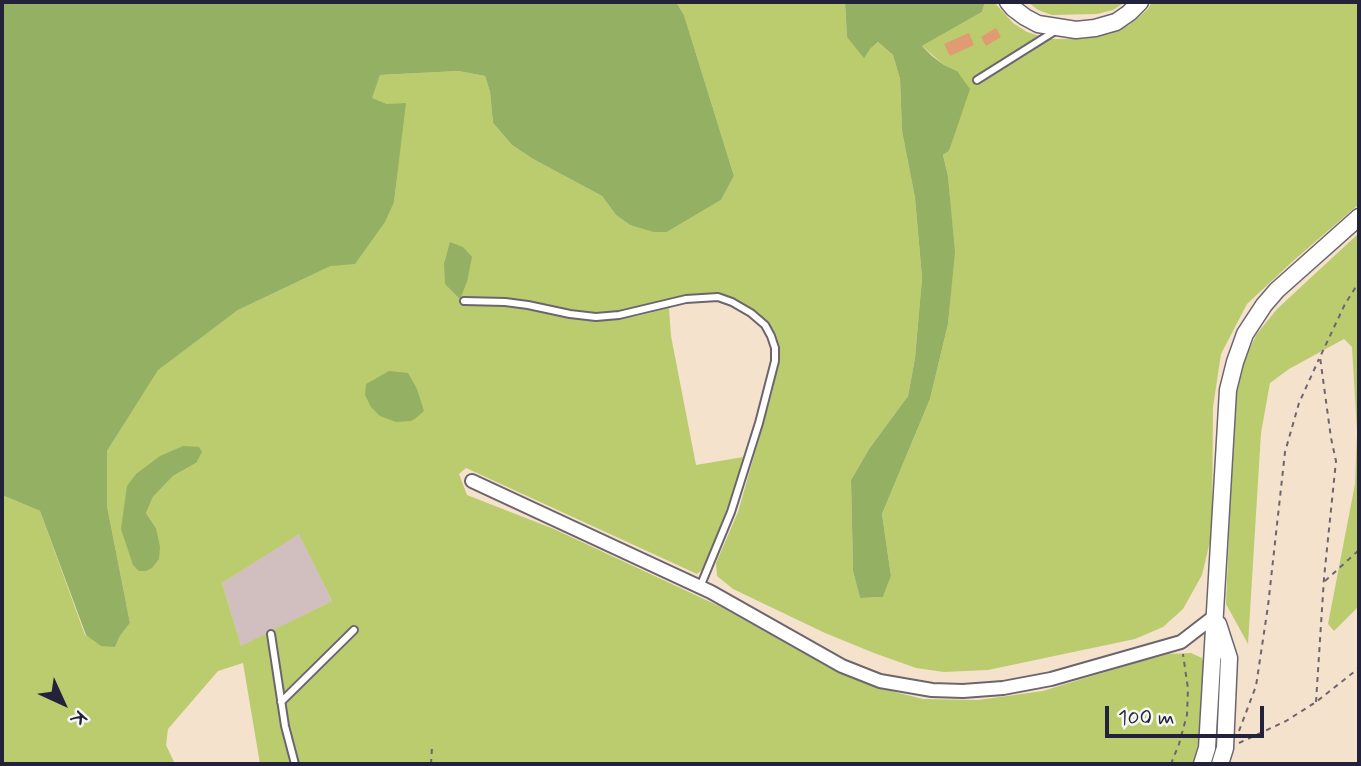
<!DOCTYPE html>
<html>
<head>
<meta charset="utf-8">
<style>
  body { margin:0 }
  #map { position:relative; width:1361px; height:766px; overflow:hidden; background:#f5e2cd; font-family:Mynerve,sans-serif }
  canvas { display:block }
  .frame { position:absolute; inset:0; border:4px solid #22223b; pointer-events:none }
  .north { position:absolute; left:28px; top:668px; width:70px; height:70px; -webkit-text-stroke:5px #f6f6f2; paint-order:stroke; rotate:135deg; font-size:19px; font-weight:700; line-height:28px; text-align:center; color:#22223b }
  .north::after { content:''; display:block; margin:auto; width:24px; height:32px; background:#22223b; clip-path:polygon(50% 0,100% 100%,50% 72%,0 100%) }
  .scale { position:absolute; left:1105px; top:706px; width:159px; height:32px; box-sizing:border-box; border:4px solid #22223b; border-top:0; padding-left:9px; font-size:21px; line-height:24px; white-space:nowrap; color:#22223b; -webkit-text-stroke:5px #f6f6f2; paint-order:stroke }
</style>
</head>
<body>
<div id="map">
<canvas width="1361" height="766"></canvas>
<div class="frame"></div>
<div class="north">K</div>
<div class="scale">100 m</div>
</div>
<script>
const context = document.querySelector('canvas').getContext('2d');
context.lineJoin = 'round';
function paint(path, color) { context.fillStyle = color; context.fill(path, 'evenodd'); }
const poly = rows => new Path2D(rows.map(r => 'M' + r).join(''));
function strokePath(path, color, width, dash) { context.strokeStyle = color; context.lineWidth = width; context.lineCap = dash ? 'butt' : 'round'; context.setLineDash(dash || []); context.stroke(path); }
const industrial = poly([
  [299,533,332,601,241,647,222,583]
]);
const green = poly([
  [676,2,845,2,847,37,870,49,878,42,893,55,900,79,902,131,915,198,922,278,915,358,908,396,869,449,851,480,853,571,860,598,883,597,891,576,882,514,930,399,948,324,954,252,948,176,943,155,949,151,958,121,957,71,944,65,922,46,982,12,985,2,994,2,1013,23,1027,32,1049,39,1083,39,1109,34,1129,25,1148,9,1152,2,1359,2,1359,204,1293,261,1247,304,1221,354,1213,407,1212,533,1202,575,1183,609,1163,627,1135,639,988,670,944,672,916,668,874,653,825,633,733,589,717,576,716,563,738,512,772,393,779,360,778,344,772,328,756,312,735,300,713,293,683,296,626,311,587,313,535,303,488,297,460,299,461,305,493,304,521,306,561,317,593,321,614,320,641,315,669,308,671,336,696,465,743,457,736,484,711,551,703,569,697,574,466,468,459,474,467,495,554,529,719,606,828,667,879,688,923,699,978,700,1043,691,1131,664,1169,654,1191,653,1202,658,1206,667,1202,710,1197,750,1192,764,260,764,243,663,218,671,168,729,166,745,175,764,2,764,2,495,40,511,85,635,115,647,120,636,130,623,107,506,107,451,157,370,238,310,331,266,394,202,405,104,387,104,371,98,380,75,458,71,485,76,490,92,493,123,512,145,533,159,602,196,616,215,630,225,667,232,721,200,734,176,684,15],
  [160,456,196,463,173,476,153,497,146,513,156,528,133,565],
  [299,534,332,601,241,646,222,583],
  [1028,2,1125,2,1113,10,1097,14,1052,15,1038,10],
  [1359,233,1359,606,1334,631,1328,624,1355,484,1357,432,1352,347,1344,339,1289,369,1270,383,1261,433,1248,644,1226,604,1235,395,1243,364,1256,335,1277,309]
]);
const forest = poly([
  [2,2,676,2,684,15,734,176,721,200,667,232,654,232,630,225,616,215,602,196,533,159,512,145,493,123,490,92,485,76,458,71,380,75,372,98,387,104,406,103,394,202,385,222,355,264,331,266,238,310,158,370,107,451,107,506,130,623,120,636,115,647,101,646,86,635,40,511,2,495],
  [845,2,985,2,982,12,922,46,932,56,944,65,957,71,970,89,949,151,943,155,948,176,955,252,948,324,930,399,882,514,891,576,883,597,860,598,853,571,851,480,869,449,908,396,915,358,922,278,915,198,902,131,900,79,893,55,878,42,870,49,864,58,847,37],
  [450,242,463,247,472,257,467,282,460,299,445,284,444,264],
  [389,371,408,373,417,389,424,411,416,418,411,421,396,422,380,416,371,407,365,395,366,384],
  [183,446,199,447,202,452,196,463,173,476,153,497,146,513,156,528,160,547,159,559,152,568,146,571,139,571,133,565,121,529,127,486,136,474,160,456]
]);
const building = poly([
  [996,28,1001,37,986,46,981,37],
  [969,33,974,45,950,56,944,44]
]);
const path = poly([
  [1325,581,1359,550],
  [1316,702,1324,578,1336,461,1331,438,1320,357,1345,304,1359,282],
  [1239,731,1256,686,1268,606,1285,452,1299,403,1319,359],
  [1239,743,1286,721,1316,702,1359,668],
  [431,764,432,747],
  [1171,764,1179,744,1187,715,1188,689,1183,654]
]);
const service = poly([
  [977,80,1055,31],
  [464,301,505,302,528,305,570,314,596,317,619,315,686,299,718,297,732,302,751,313,765,325,771,336,775,348,775,361,759,423,731,512,700,587],
  [271,634,285,726,295,764],
  [281,702,354,630]
]);
const minor = poly([
  [472,481,711,592,842,666,880,681,932,690,963,691,1003,688,1051,679,1181,642,1216,615]
]);
const tertiary = poly([
  [1008,2,1013,8,1025,17,1038,24,1076,30,1095,28,1116,22,1129,13,1140,2],
  [1218,624,1229,658,1225,748,1220,764],
  [1202,764,1207,748,1228,390,1235,362,1245,334,1264,305,1277,290,1359,217]
]);
paint(industrial, '#d1bfbf');
paint(green, '#bbcc6f');
paint(forest, '#94b062');
paint(building, '#e09b73');
strokePath(service, '#6c656e', 10);
strokePath(minor, '#6c656e', 16);
strokePath(tertiary, '#6c656e', 19);
strokePath(path, '#6c656e', 2, [5, 5]);
strokePath(service, '#fff', 6);
strokePath(minor, '#fff', 12);
strokePath(tertiary, '#fff', 16);
</script>
</body>
</html>
